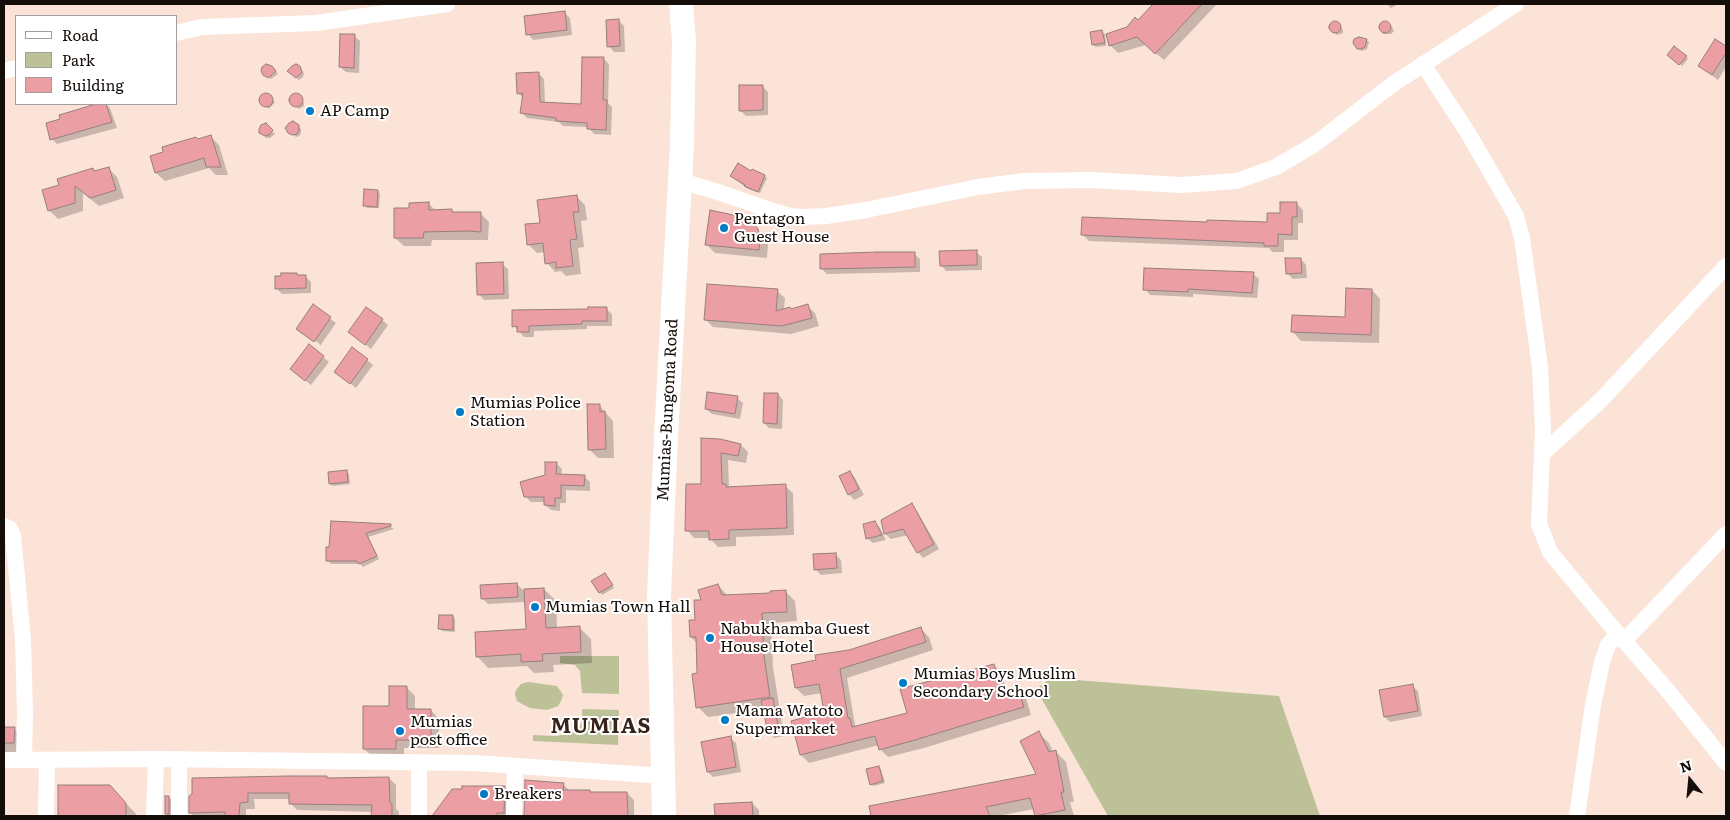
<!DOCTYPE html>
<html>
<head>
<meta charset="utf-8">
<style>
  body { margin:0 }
  #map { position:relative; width:1730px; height:820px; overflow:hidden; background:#fce3d7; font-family:Literata,serif }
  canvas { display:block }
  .frame { position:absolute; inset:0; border:5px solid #150d09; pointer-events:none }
  .legend { position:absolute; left:15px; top:15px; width:162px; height:90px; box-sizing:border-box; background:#fff; border:1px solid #a19e9d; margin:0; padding:6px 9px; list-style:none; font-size:15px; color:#150d09 }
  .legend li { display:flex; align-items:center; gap:10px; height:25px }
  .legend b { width:25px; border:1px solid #a19e9d }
  .north { position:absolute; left:1665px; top:755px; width:50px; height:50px; -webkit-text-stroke:4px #fff; paint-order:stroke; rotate:343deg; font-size:14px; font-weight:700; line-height:20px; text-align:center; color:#150d09 }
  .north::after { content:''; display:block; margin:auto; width:18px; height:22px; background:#150d09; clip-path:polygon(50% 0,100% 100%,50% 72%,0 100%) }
</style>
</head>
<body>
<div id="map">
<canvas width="1730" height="820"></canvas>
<div class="frame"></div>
<ul class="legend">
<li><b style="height:6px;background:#fff"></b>Road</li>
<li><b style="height:14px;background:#bdc197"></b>Park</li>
<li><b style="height:14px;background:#eb9ea3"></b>Building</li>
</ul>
<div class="north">N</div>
</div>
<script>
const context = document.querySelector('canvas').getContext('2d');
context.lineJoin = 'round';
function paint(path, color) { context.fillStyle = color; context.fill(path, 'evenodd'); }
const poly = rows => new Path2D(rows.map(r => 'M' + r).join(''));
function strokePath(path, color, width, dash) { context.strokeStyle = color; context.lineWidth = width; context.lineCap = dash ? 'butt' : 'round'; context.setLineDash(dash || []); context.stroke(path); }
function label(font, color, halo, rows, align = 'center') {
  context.font = font + ' Literata,serif'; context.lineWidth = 4; context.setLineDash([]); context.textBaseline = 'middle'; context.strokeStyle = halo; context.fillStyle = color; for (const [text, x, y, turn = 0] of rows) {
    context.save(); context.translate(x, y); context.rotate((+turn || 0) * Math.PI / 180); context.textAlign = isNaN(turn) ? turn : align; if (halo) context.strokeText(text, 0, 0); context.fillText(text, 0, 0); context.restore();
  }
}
const green = poly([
  [560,656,619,656,619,694,582,693,580,671,575,665,560,663],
  [1051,678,1279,696,1320,816,1108,816,1036,689],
  [528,682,557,686,563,695,561,701,558,706,547,710,530,708,522,704,517,701,515,695,516,690,521,684],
  [582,709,619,710,618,745,533,741,533,735,557,736,571,733,579,728,582,721]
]);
const shadow = poly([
  [1155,4,1217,4,1164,60,1146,45,1118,53,1110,45,1127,28,1138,22],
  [1387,4,1396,4,1395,6,1391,8],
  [564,12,570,18,572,35,533,40,528,34],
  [618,20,624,26,625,52,614,52,609,46],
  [1336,21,1343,30,1343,33,1337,35,1331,30,1329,26,1332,22],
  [1386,21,1392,27,1394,31,1391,34,1383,34,1381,31,1380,25],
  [1102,32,1105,34,1106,46,1096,47,1093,45],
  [354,36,360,41,359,73,346,72,340,67],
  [1366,40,1369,42,1367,49,1362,51,1358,48],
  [1715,41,1726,48,1726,67,1718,80,1699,66],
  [1669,55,1686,57,1688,59,1682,66],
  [604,59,609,64,608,103,612,107,611,135,594,134,588,127,563,126,559,122,527,118,521,112,523,98,518,93,538,73,544,79,545,103,582,105],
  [299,67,304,73,303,77,299,80,289,71],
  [275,70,278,74,271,79,263,73],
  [762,86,768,92,768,115,746,116,740,110],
  [266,94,275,102,269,109,261,102,261,99],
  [296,94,304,103,304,106,299,109,291,101],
  [100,104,106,104,110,108,117,128,57,144,52,139,62,119,61,116],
  [265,124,275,134,270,138,266,138,264,135],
  [298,126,301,129,301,133,299,136,296,137,289,132],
  [211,137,219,145,228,175,216,175,209,168,165,181,156,173,152,157],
  [108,168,117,177,124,198,99,206,83,193,83,211,58,219,49,210,61,186,93,169,96,172],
  [752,173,765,176,767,178,760,193,748,189,731,176],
  [378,191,380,194,379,208,367,208,365,205],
  [577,197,585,205,587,220,581,221,584,247,578,248,581,274,566,276,561,271,555,272,547,263,545,252,537,253,528,244,541,224],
  [428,203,436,211,451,210,454,213,480,213,489,222,488,240,432,240,431,246,404,246,395,238,411,209],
  [1296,203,1303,210,1303,223,1298,223,1298,240,1284,240,1284,252,1272,252,1269,248,1089,241,1083,235,1208,223,1268,224],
  [752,224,766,239,768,245,767,258,715,253,707,245],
  [976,252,982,257,982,270,946,271,941,265],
  [914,254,920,259,920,272,827,274,821,268],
  [1301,259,1306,265,1307,278,1293,279,1287,273],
  [502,264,508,269,509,299,484,300,479,294],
  [296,274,298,276,305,276,311,282,311,293,282,294,276,288],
  [1253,274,1259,279,1257,298,1193,294,1193,297,1150,295,1145,289],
  [1372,290,1380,299,1379,343,1301,341,1293,332,1347,318],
  [777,291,785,298,784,310,792,310,807,306,815,313,819,326,791,334,713,327,705,319],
  [313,306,336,323,320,346,320,344,302,332,302,334,297,329],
  [606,309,612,314,612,326,587,326,587,329,534,331,534,337,524,337,514,326],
  [382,320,388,325,371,349,349,332],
  [323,357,329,362,311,385,291,369],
  [367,360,373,365,356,388,336,372],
  [778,394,783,400,782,429,769,428,764,423],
  [737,398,743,403,740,419,712,414,706,409],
  [599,405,613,421,614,458,598,458,590,450],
  [703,439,741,445,748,452,746,463,728,460,729,488,785,486,793,493,794,535,736,537,736,546,718,547,710,538,694,538,687,530,702,486],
  [556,463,562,469,561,476,584,476,590,482,590,491,566,490,566,503,560,503,560,511,551,510,545,505,545,502,531,502,525,496],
  [346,471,349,474,350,484,333,486,330,484],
  [850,472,855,478,864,495,854,500,849,494],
  [912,505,917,511,939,549,923,558,918,552,908,535,891,539,885,534],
  [332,522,390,526,394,529,368,537,379,559,363,567,360,564,331,564,327,560,330,549],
  [875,522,880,528,886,540,873,543,867,538],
  [835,554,841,560,842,573,821,575,815,569],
  [608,577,614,588,602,595,593,582],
  [517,584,525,592,544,589,556,601,557,628,579,627,591,639,592,663,553,665,554,672,534,673,527,666,488,668,477,656,527,630,526,602,488,604,482,598],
  [718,585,728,596,772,594,785,591,795,601,797,621,771,623,773,667,784,736,774,738,769,732,764,709,708,717,698,707,697,643,691,637,702,601],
  [453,616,455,619,455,632,442,631,440,629],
  [921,629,929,637,933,650,847,678,855,725,857,727,908,713,994,665,1002,674,1007,693,1018,690,1026,698,1031,715,924,748,888,757,880,749,879,745,809,763,801,755,825,713,822,693,804,696,796,688,817,661],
  [1412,686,1418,691,1422,716,1390,722,1385,717],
  [407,688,415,696,415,710,431,710,439,719,439,748,404,748,404,757,373,757,364,749,390,707],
  [4,728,14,729,24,738,23,752,4,752],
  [1039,733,1049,743,1053,752,1056,752,1066,762,1074,802,1070,802,1074,816,1036,816,1034,809,998,816,872,816,871,807,1038,775],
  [730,738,736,743,741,772,713,777,708,772],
  [879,767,881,769,885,783,874,786,871,784],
  [389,778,396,785,396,809,399,812,399,816,372,816,372,812,297,810,290,803,290,799,254,799,255,809,246,809,246,816,194,816,190,813,190,797,328,780],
  [527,782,563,784,570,791,590,791,591,793,627,793,634,800,634,816,525,816],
  [59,786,120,797,136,814,136,816,59,816],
  [504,787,511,794,511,816,438,816,438,811],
  [168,797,171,799,171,816,166,814],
  [752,803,759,810,759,816,716,816,716,805]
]);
const building = poly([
  [1153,4,1202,4,1155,54,1137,37,1109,46,1106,34,1127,27,1135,17,1138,20,1153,4],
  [565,11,567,30,526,35,524,16,565,11],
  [619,19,620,46,607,47,606,20,619,19],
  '1379 27a6 6 0 1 1 12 0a6 6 0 1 1-12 0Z',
  '1329 27a6 6 0 1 1 12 0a6 6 0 1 1-12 0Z',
  [1102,30,1105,43,1092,45,1090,32,1102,30],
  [340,34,355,34,354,68,339,67,340,34],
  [1359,37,1367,39,1365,47,1361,49,1357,49,1353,43,1354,39,1359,37],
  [1715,39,1726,46,1726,53,1712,75,1698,66,1715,39],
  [1674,46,1687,56,1679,65,1667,55,1674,46],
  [582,57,604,57,603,100,607,100,606,130,587,129,587,123,556,121,556,118,520,113,523,93,517,94,516,73,539,72,540,102,581,104,582,57],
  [266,64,272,66,276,71,268,78,263,75,261,71,262,67,266,64],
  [296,64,300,66,302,72,296,78,287,71,292,66,296,64],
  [739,85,763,85,763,110,739,111,739,85],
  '289 100a7 7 0 1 1 14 0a7 7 0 1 1-14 0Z',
  '259 100a7 7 0 1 1 14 0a7 7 0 1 1-14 0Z',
  [96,104,106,104,112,122,50,140,46,123,60,119,59,115,96,104],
  [293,121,299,125,299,130,297,134,292,135,288,133,285,128,289,123,293,121],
  [266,123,273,130,269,135,265,136,259,133,259,129,261,125,266,123],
  [211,135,221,167,206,167,204,158,155,173,150,156,163,152,162,147,196,137,198,139,211,135],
  [738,163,751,171,752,169,765,175,758,192,744,186,745,185,730,176,738,163],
  [109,167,116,190,90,198,75,186,75,203,48,211,42,190,59,185,57,179,93,168,94,171,109,167],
  [364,189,378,190,377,207,363,206,364,189],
  [577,195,579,212,573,212,577,239,570,240,573,266,556,268,556,262,545,264,543,243,527,245,525,224,540,223,537,200,577,195],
  [429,202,429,210,452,209,452,212,481,212,481,232,468,231,424,232,423,238,394,238,394,208,409,208,409,203,429,202],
  [1280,202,1297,202,1297,217,1292,217,1292,235,1278,234,1278,246,1264,246,1264,243,1081,235,1082,217,1207,222,1207,220,1267,222,1267,213,1280,213,1280,202],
  [710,210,733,215,753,223,758,229,760,236,759,250,705,245,710,210],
  [977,250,977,265,940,266,939,251,977,250],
  [877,252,915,252,915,267,820,269,820,254,877,252],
  [1285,258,1301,258,1302,273,1286,274,1285,258],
  [503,262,504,294,477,295,476,263,503,262],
  [1144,268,1254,272,1252,293,1188,289,1188,292,1143,290,1144,268],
  [281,273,297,273,297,275,306,275,306,288,275,289,275,276,281,276,281,273],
  [707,284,778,289,776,311,790,307,791,309,808,304,812,318,782,326,704,320,707,284],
  [1346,288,1372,289,1371,335,1291,332,1292,315,1345,317,1346,288],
  [313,304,331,317,314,342,296,329,313,304],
  [366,307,383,319,365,345,348,332,366,307],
  [588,307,607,307,607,321,582,321,582,324,529,326,529,332,517,332,517,326,512,327,512,310,588,309,588,307],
  [309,344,324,356,305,381,290,369,309,344],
  [352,347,368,359,350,384,334,372,352,347],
  [707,392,738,396,735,414,705,409,707,392],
  [764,393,778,393,777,424,763,423,764,393],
  [587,404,600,404,600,412,605,411,606,449,588,450,587,404],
  [701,438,720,439,741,444,738,456,721,453,722,484,726,484,726,487,786,484,787,528,729,530,729,539,709,540,709,531,685,531,686,484,701,484,701,438],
  [545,462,557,462,556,474,585,475,584,486,561,485,561,498,555,498,555,506,544,505,544,497,524,497,520,482,545,475,545,462],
  [347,470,348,482,329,484,328,472,347,470],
  [850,471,859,489,848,495,839,476,850,471],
  [912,503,934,544,917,553,903,529,884,534,881,520,912,503],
  [331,521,391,524,391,526,366,533,377,556,359,564,357,561,326,561,326,547,329,547,331,521],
  [875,521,882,535,866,539,863,524,875,521],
  [836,553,837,568,814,570,813,554,836,553],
  [605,573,613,585,599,593,591,581,605,573],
  [517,583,518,597,481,599,480,585,517,583],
  [718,584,722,595,770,593,770,591,786,590,787,612,762,613,764,656,770,697,696,708,692,674,697,673,696,637,690,637,689,620,695,620,694,600,701,600,698,590,718,584],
  [544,588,546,628,580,626,581,652,542,654,543,661,521,662,521,654,476,657,475,632,526,629,524,589,544,588],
  [439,615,453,615,453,630,438,629,439,615],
  [921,627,926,642,840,669,848,718,850,718,852,727,907,713,900,689,994,664,1002,693,1018,688,1024,707,915,740,879,750,875,736,800,755,791,721,824,712,819,684,795,688,791,665,816,660,815,655,849,650,921,627],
  [1413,684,1418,711,1384,717,1379,690,1413,684],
  [389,686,407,686,407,709,431,709,431,740,396,740,396,749,363,749,363,706,389,706,389,686],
  [773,698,779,731,768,733,761,700,773,698],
  [4,727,15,727,14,743,4,743,4,727],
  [1039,731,1049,752,1056,750,1064,792,1061,792,1065,810,1035,816,1030,798,986,807,990,816,871,816,869,806,1036,774,1020,741,1039,731],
  [731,736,736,767,707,772,701,742,731,736],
  [879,766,883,781,870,785,866,769,879,766],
  [289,776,327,776,327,778,389,777,390,803,392,804,392,816,371,816,372,805,289,804,289,793,248,793,248,802,240,803,239,816,225,816,225,812,189,813,189,796,192,794,192,778,289,776],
  [525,780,564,783,563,790,590,790,590,792,627,792,628,816,524,816,525,780],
  [58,785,110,785,126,803,126,816,58,816,58,785],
  [462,786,505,786,504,813,497,813,497,816,432,816,452,789,462,789,462,786],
  [165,796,169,796,169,814,165,814,165,796],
  [752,802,753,816,715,816,714,804,752,802]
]);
const street = poly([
  [176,33,202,27,316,23,447,4],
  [1423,64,1468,133,1516,216,1522,238,1540,367,1543,431,1539,524,1550,552,1607,621,1668,691,1726,763],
  [4,71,16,68],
  [681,181,721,193,773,211,790,216,801,217,826,216,866,210,978,187,1024,181,1092,180,1181,185,1237,181,1276,167,1315,144,1393,84,1516,4],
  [1542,454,1600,401,1726,266],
  [4,526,10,529,13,535,23,640,25,714,24,760],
  [1624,641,1726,534],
  [179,759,179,816],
  [4,760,156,759,474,763,664,776],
  [46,816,47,760],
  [154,816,156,759],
  [419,816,419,763],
  [514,816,515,767],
  [1577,816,1593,705,1602,662,1608,645,1618,634]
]);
const secondary = poly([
  [664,816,659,595,666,436,682,145,684,41,681,4]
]);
const markers = [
  [310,111,5,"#007ac3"],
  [724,228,5,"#007ac3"],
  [460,412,5,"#007ac3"],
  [535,607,5,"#007ac3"],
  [710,638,5,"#007ac3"],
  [903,683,5,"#007ac3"],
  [725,720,5,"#007ac3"],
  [400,731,5,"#007ac3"],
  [484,794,5,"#007ac3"]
];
const poiNames = [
  ["AP Camp",320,111],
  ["Pentagon",734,219],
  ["Guest House",734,237],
  ["Mumias Police",470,403],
  ["Station",470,421],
  ["Mumias Town Hall",545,607],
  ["Nabukhamba Guest",720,629],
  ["House Hotel",720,647],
  ["Mumias Boys Muslim",913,674],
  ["Secondary School",913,692],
  ["Mama Watoto",735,711],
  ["Supermarket",735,729],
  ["Mumias",410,722],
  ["post office",410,740],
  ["Breakers",494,794]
];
const streetNames = [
  ["Mumias-Bungoma Road",668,410,-87]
];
const districtNames = [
  ["MUMIAS",601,727]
];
paint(green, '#bdc197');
paint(shadow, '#0003');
paint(building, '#eb9ea3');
strokePath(building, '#977e7f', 1);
strokePath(street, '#fff', 16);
strokePath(secondary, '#fff', 24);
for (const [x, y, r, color] of markers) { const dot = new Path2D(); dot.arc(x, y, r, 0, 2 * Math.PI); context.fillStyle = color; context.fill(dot); strokePath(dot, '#fff', 2); }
label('16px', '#150d09', '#fff', poiNames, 'left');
label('16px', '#150d09', '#fff', streetNames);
context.letterSpacing = '1px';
label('bold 21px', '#36241b', '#fff', districtNames);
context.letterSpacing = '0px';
</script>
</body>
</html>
